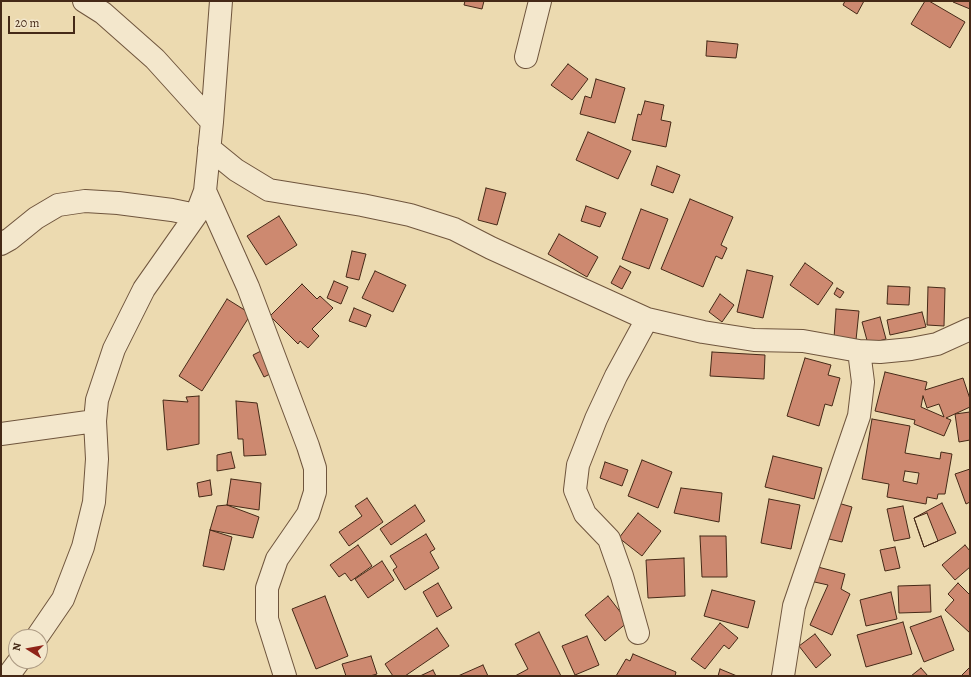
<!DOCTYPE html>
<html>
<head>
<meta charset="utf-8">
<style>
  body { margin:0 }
  #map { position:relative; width:971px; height:677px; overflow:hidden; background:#ecdab0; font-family:Alegreya,serif }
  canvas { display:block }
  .frame { position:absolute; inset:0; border:2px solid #452917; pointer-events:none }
  .north { position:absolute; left:8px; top:629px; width:40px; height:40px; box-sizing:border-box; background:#f3e7cc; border:1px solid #ad9b84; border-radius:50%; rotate:281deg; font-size:11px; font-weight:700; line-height:16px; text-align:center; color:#452917 }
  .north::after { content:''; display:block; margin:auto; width:14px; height:18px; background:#8f2418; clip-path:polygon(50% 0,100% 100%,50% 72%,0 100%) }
  .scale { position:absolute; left:8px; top:16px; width:67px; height:18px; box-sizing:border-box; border:2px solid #452917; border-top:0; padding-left:5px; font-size:12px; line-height:14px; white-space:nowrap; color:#452917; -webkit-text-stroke:3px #f3e7cc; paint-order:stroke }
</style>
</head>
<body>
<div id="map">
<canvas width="971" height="677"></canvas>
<div class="frame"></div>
<div class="north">N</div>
<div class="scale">20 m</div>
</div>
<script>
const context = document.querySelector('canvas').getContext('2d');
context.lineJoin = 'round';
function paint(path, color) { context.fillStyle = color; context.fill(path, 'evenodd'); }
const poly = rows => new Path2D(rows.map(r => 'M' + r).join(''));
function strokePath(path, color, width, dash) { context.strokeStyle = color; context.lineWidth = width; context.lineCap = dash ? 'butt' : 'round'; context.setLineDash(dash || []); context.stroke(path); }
const building = poly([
  [465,1,484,1,482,9,464,5,465,1],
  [845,1,864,1,857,14,843,5,845,1],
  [925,1,929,1,965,22,950,48,911,24,925,1],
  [953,1,970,1,970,9,953,2,953,1],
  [707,41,738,44,736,58,706,56,707,41],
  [568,64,588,79,572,100,551,85,568,64],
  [596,79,625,88,615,123,580,114,585,96,591,98,596,79],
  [645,101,664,105,661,120,671,122,666,147,632,140,638,114,641,115,645,101],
  [588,132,631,151,618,179,576,160,588,132],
  [657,166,680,175,673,193,651,185,657,166],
  [486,188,506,193,497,225,478,220,486,188],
  [690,199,733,217,721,245,727,248,722,259,716,256,703,287,661,269,690,199],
  [586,206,606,213,600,227,581,221,586,206],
  [641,209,668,219,649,269,622,259,641,209],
  [279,216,297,245,266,265,247,236,279,216],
  [559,234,598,257,587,277,548,254,559,234],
  [352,251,366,254,359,280,346,277,352,251],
  [805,263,833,283,818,305,790,285,805,263],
  [620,266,631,272,622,289,611,283,620,266],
  [747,270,773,276,763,318,737,312,747,270],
  [375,271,406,285,393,312,362,298,375,271],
  [334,281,348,287,341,304,327,298,334,281],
  [302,284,317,299,320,296,333,308,312,329,319,336,308,348,300,341,298,344,270,316,302,284],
  [888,286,910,287,909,305,887,304,888,286],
  [928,287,945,288,944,326,927,325,928,287],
  [837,288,844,292,840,298,834,294,837,288],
  [720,294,734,305,722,322,709,312,720,294],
  [227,299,251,314,202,391,179,376,227,299],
  [354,308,371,315,366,327,349,321,354,308],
  [836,309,859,311,856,340,834,338,836,309],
  [922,312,926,327,890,335,887,320,922,312],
  [880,317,886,339,868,344,862,322,880,317],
  [265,349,276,371,264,377,253,355,265,349],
  [712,352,765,355,764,379,710,376,712,352],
  [805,358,831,365,828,375,840,378,832,406,825,404,819,426,787,416,805,358],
  [885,372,927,382,925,390,963,378,970,399,970,407,946,418,951,420,944,436,914,424,915,420,875,411,885,372],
  [923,396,927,408,939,404,944,417,921,407,923,396],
  [199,396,199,444,167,450,163,400,188,402,186,397,199,396],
  [236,401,257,403,266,455,244,456,243,439,238,439,236,401],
  [970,412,970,440,959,442,955,414,970,412],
  [872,419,910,426,905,453,940,459,941,452,952,454,945,494,938,494,937,499,927,497,926,504,887,497,889,484,862,479,872,419],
  [905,471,919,473,917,484,903,481,905,471],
  [231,452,235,468,217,471,217,455,231,452],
  [773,456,822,468,814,499,765,487,773,456],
  [642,460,672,472,658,508,628,496,642,460],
  [605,462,628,470,622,486,600,478,605,462],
  [970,469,970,502,966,504,955,474,970,469],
  [231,479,261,483,259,510,227,505,231,479],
  [210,480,212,495,199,497,197,483,210,480],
  [681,488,722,493,719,522,674,513,681,488],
  [367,498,383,522,349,546,339,532,362,516,355,506,367,498],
  [769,499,800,505,791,549,761,543,769,499],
  [838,503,852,507,842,542,829,539,838,503],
  [942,503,956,533,924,547,914,518,942,503],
  [227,505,259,517,253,538,210,530,217,506,227,505],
  [415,505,425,521,391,545,380,529,415,505],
  [903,506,910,538,894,541,887,509,903,506],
  [638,513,661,531,642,556,619,538,638,513],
  [927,513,938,541,924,547,914,518,927,513],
  [210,530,232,537,224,570,203,566,210,530],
  [426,534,435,549,430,552,439,568,405,590,393,570,397,567,390,556,426,534],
  [700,536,726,536,727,577,702,577,700,536],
  [358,545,372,566,351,581,345,573,339,577,330,565,358,545],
  [965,545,970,551,970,567,955,580,942,565,965,545],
  [895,547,900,568,885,571,880,550,895,547],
  [684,558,685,596,648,598,646,560,684,558],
  [382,561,394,580,368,598,355,579,382,561],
  [814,566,845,574,841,589,850,594,832,635,810,625,828,585,810,581,814,566],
  [438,583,452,608,437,617,423,592,438,583],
  [958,583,970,595,970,633,945,610,954,600,948,594,958,583],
  [930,585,931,612,899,613,898,586,930,585],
  [712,590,755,601,748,628,704,616,712,590],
  [891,592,897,619,866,626,860,600,891,592],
  [325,596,348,656,316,669,292,609,325,596],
  [608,596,628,622,605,641,585,615,608,596],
  [941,616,954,650,924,662,910,627,941,616],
  [903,622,912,654,866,667,857,635,903,622],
  [720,623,738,638,729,649,724,645,705,669,691,659,720,623],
  [437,628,449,646,405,676,393,676,385,664,437,628],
  [539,632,561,676,515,676,528,669,515,644,539,632],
  [815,634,831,655,816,668,799,646,815,634],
  [587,636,599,665,575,675,562,646,587,636],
  [633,654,676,672,675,676,616,676,626,659,630,661,633,654],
  [371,656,377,674,370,676,346,676,342,664,371,656],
  [483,665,488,676,458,676,483,665],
  [970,667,970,676,961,676,970,667],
  [921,668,928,676,911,676,921,668],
  [720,669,737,676,718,676,720,669],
  [433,670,436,676,420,676,433,670]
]);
const minor = poly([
  [84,1,103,13,155,59,212,122],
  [526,57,540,1],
  [209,148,236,170,269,190,362,205,410,215,454,229,491,248,647,319,703,332,754,340,803,341,859,351,880,352,911,349,937,344,970,329],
  [205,191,248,287,308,446,315,468,315,492,308,514,277,559,267,588,267,619,285,676],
  [1,244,10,239,36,218,58,205,85,201,118,203,172,210,196,215],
  [1,434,95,421],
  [638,633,622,576,609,539,585,514,575,490,578,465,596,419,616,376,647,319],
  [37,637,63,599,83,547,94,502,97,459,95,421,97,400,114,349,144,289,196,215,205,191,212,122,221,1],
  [8,676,19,661],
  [783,676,794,606,859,416,863,382,859,351]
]);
paint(building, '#cd8970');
strokePath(building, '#452917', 1);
strokePath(minor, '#6f553d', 24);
strokePath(minor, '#f3e7cc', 22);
</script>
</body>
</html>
